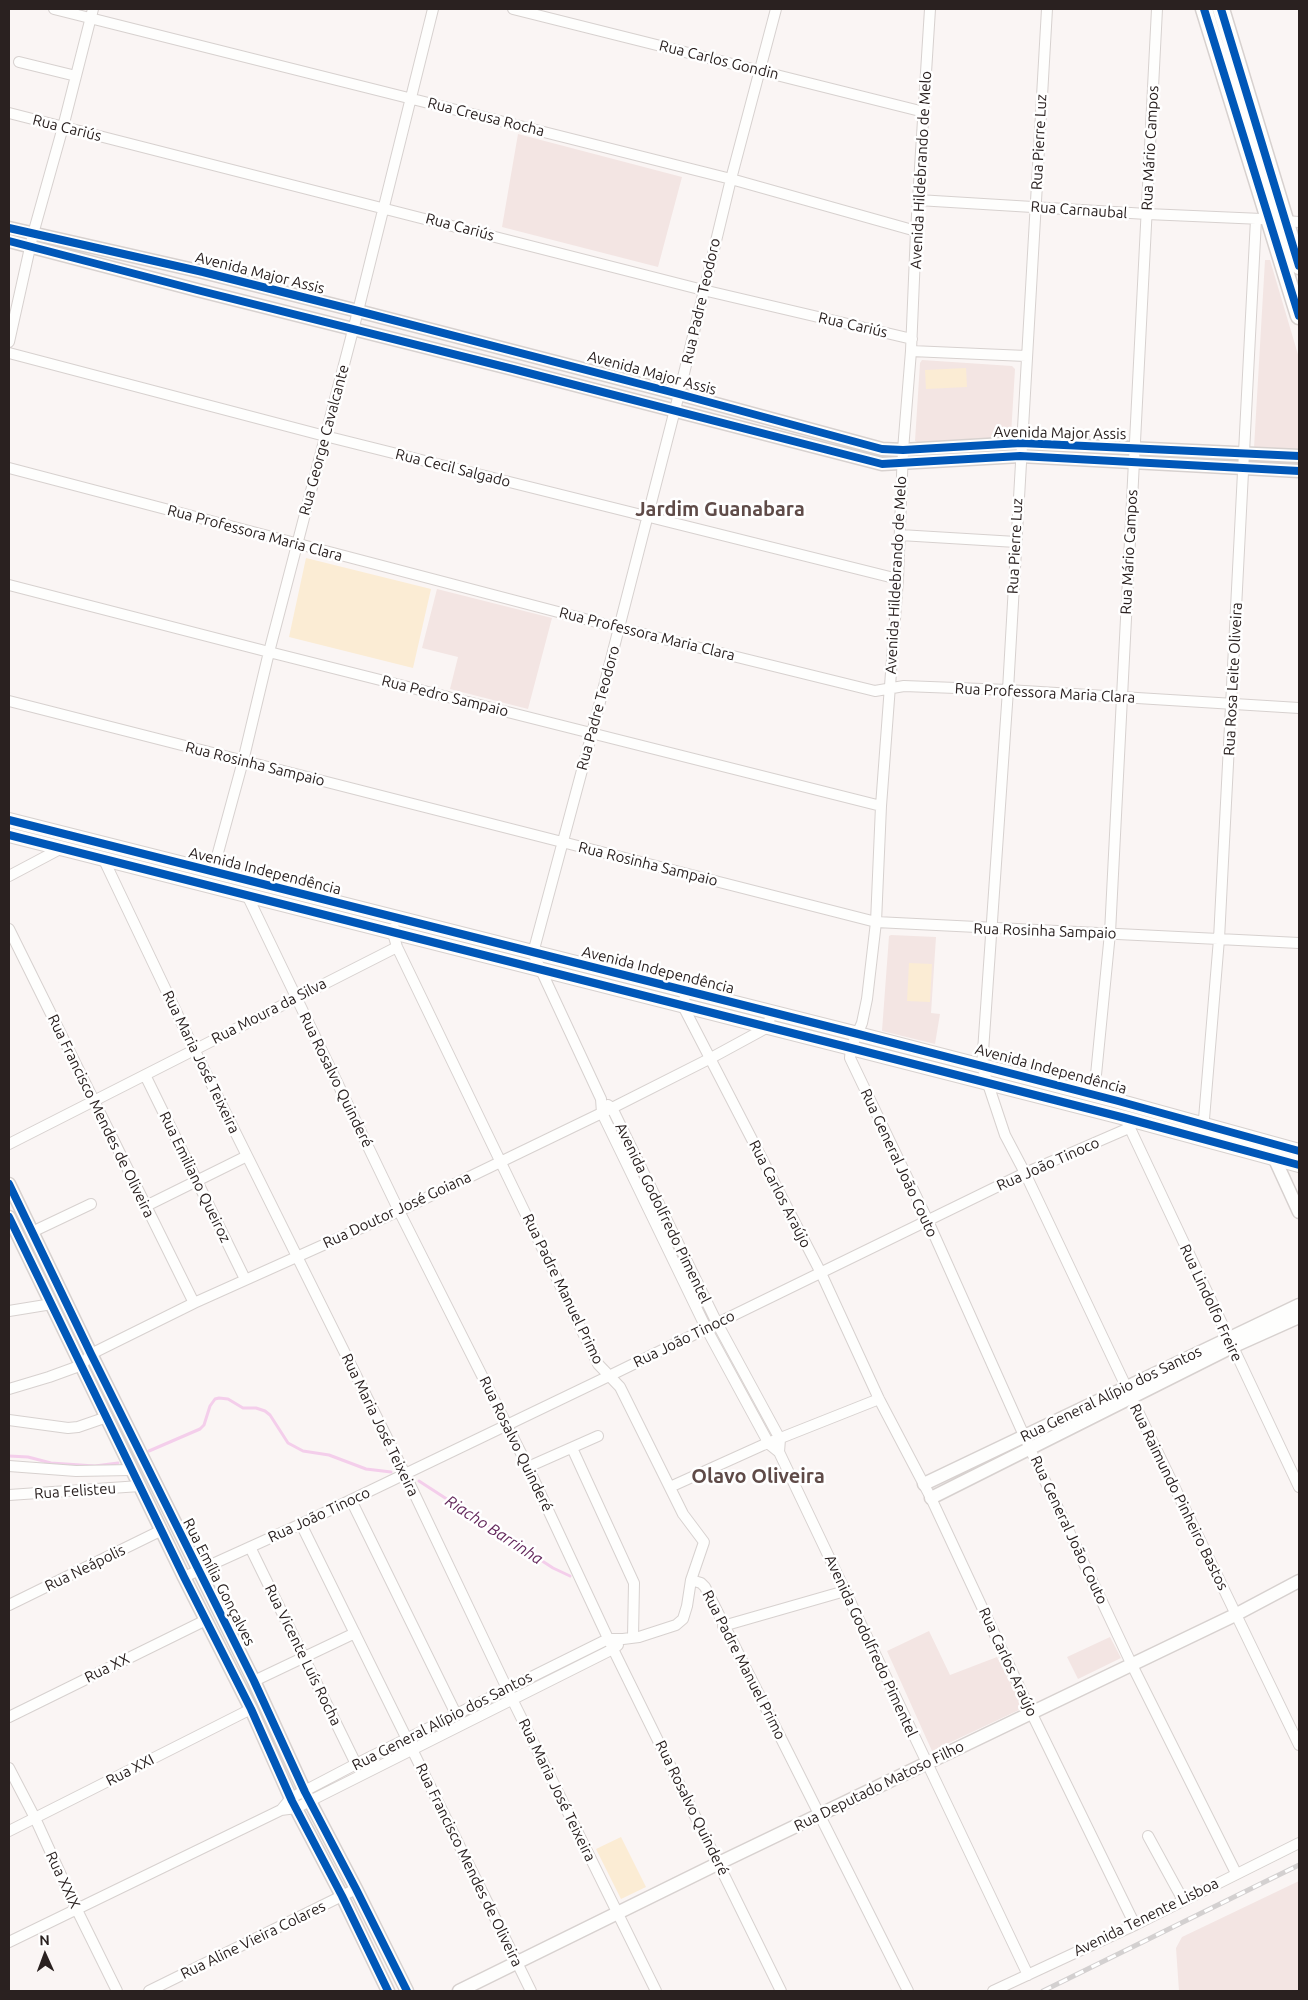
<!DOCTYPE html>
<html>
<head>
<meta charset="utf-8">
<style>
  body { margin:0 }
  #map { position:relative; width:1308px; height:2000px; overflow:hidden; background:#faf5f4; font-family:Ubuntu,sans-serif }
  canvas { display:block }
  .frame { position:absolute; inset:0; border:10px solid #2a2120; pointer-events:none }
  .north { position:absolute; left:20px; top:1930px; width:50px; height:50px; -webkit-text-stroke:4px #fff; paint-order:stroke; rotate:358deg; font-size:14px; font-weight:700; line-height:20px; text-align:center; color:#2a2120 }
  .north::after { content:''; display:block; margin:auto; width:18px; height:22px; background:#2a2120; clip-path:polygon(50% 0,100% 100%,50% 72%,0 100%) }
</style>
</head>
<body>
<div id="map">
<canvas width="1308" height="2000"></canvas>
<div class="frame"></div>
<div class="north">N</div>
</div>
<script>
const context = document.querySelector('canvas').getContext('2d');
context.lineJoin = 'round';
function paint(path, color) { context.fillStyle = color; context.fill(path, 'evenodd'); }
const poly = rows => new Path2D(rows.map(r => 'M' + r).join(''));
function strokePath(path, color, width, dash) { context.strokeStyle = color; context.lineWidth = width; context.lineCap = dash ? 'butt' : 'round'; context.setLineDash(dash || []); context.stroke(path); }
function label(font, color, halo, rows, align = 'center') {
  context.font = font + ' Ubuntu,sans-serif'; context.lineWidth = 5; context.setLineDash([]); context.textBaseline = 'middle'; context.strokeStyle = halo; context.fillStyle = color; for (const [text, x, y, turn = 0] of rows) {
    context.save(); context.translate(x, y); context.rotate((+turn || 0) * Math.PI / 180); context.textAlign = isNaN(turn) ? turn : align; if (halo) context.strokeText(text, 0, 0); context.fillText(text, 0, 0); context.restore();
  }
}
const built = poly([
  [518,134,682,177,658,267,502,227],
  [1265,260,1270,260,1299,358,1299,449,1254,448],
  [922,360,1012,366,1015,369,1011,435,1007,438,917,442,915,441,920,363],
  [437,589,552,618,528,709,450,689,458,657,422,648],
  [891,935,936,937,931,1013,940,1014,935,1044,882,1031,889,936],
  [929,1631,950,1675,997,1657,1023,1708,932,1751,887,1651],
  [1110,1637,1121,1658,1078,1679,1067,1657],
  [1299,1881,1299,1991,1179,1991,1176,1948,1182,1937]
]);
const green = poly([
  [966,368,967,387,926,389,925,370],
  [306,558,431,589,413,668,289,637],
  [909,963,932,964,930,1002,907,1001],
  [621,1837,646,1887,621,1899,596,1849]
]);
const stream = poly([
  [149,1451,200,1429,204,1425,210,1406,215,1399,219,1398,228,1399,243,1408,256,1408,265,1411,270,1415,288,1443,303,1451,329,1455,366,1469,391,1472],
  [9,1456,28,1457,51,1463,95,1466,118,1463],
  [419,1481,553,1568,570,1576]
]);
const minor = poly([
  [54,9,731,179,916,231],
  [513,9,924,112],
  [776,9,731,179,679,394,592,733,533,953,601,1099,602,1113,706,1328,769,1444,779,1452,1028,1975],
  [930,9,916,231,911,351,903,450,898,579,881,806,876,922,867,999,862,1023,851,1048,850,1058,928,1221,1030,1449,1131,1663,1236,1873],
  [1047,9,1008,690,982,1066,1005,1135,1025,1173,1131,1397,1299,1745],
  [19,62,76,76],
  [9,113,703,290,912,339],
  [918,200,1147,214,1262,219],
  [1285,221,1299,222],
  [9,342,33,234,63,127,93,9],
  [911,351,1026,356],
  [9,353,325,436,898,579],
  [9,468,619,628,875,691,904,686,1008,690,1299,708],
  [900,535,1016,542],
  [9,585,269,652,881,806],
  [9,701,876,922,1299,943],
  [104,860,194,1049,405,1474,512,1699,656,1991],
  [213,871,243,761,269,652,358,311,433,9],
  [9,876,60,849],
  [248,897,399,1211,528,1467,613,1649,781,1991],
  [9,929,194,1303],
  [686,991,683,1006,821,1273,879,1399,931,1498,1031,1712,1135,1925],
  [145,1075,245,1279],
  [1094,1095,1110,933,1157,9],
  [608,1105,612,1108,717,1323,780,1439,779,1452],
  [1127,1122,1299,1487],
  [1203,1131,1219,939,1256,219],
  [9,1144,397,947],
  [146,1206,247,1156],
  [32,1232,91,1204],
  [9,1311,52,1304],
  [9,1389,49,1377,82,1365,91,1354,194,1303,399,1211,612,1108,711,1058,768,1027,771,1012],
  [9,1420,68,1428,78,1427,107,1417],
  [572,1448,634,1583,633,1637],
  [9,1466,76,1471,132,1470],
  [528,1467,598,1436],
  [670,1487,763,1445,879,1399],
  [9,1495,140,1486],
  [351,1500,456,1714],
  [301,1524,531,1991],
  [250,1547,356,1764],
  [184,1577,301,1524,609,1376,1025,1173,1129,1128],
  [691,1580,701,1583,705,1587,908,1991],
  [9,1605,162,1530],
  [723,1626,845,1591],
  [254,1681,355,1633],
  [9,1717,206,1620],
  [9,1768,35,1818,76,1908,117,1991],
  [281,1810,291,1798,356,1764,608,1639,623,1639,639,1637,676,1625,683,1619,687,1606,691,1580,704,1542,683,1514,620,1387,598,1364,397,947,393,933,394,928],
  [9,1831,251,1709],
  [1148,1836,1183,1900],
  [9,1942,281,1810,296,1808,613,1649,618,1645],
  [149,1991,356,1889],
  [993,1991,1135,1925,1299,1843]
]);
const tertiary = poly([
  [9,228,203,272,358,311,679,394,882,449,903,450,1021,443,1299,456],
  [9,241,197,290,513,369,882,464,1020,456,1299,471],
  [1272,1153,1299,1212],
  [9,1184,91,1354,254,1681,305,1792,356,1889,407,1991],
  [9,1217,184,1577,251,1709,292,1801,342,1896,388,1991],
  [924,1484,1299,1305],
  [931,1498,1232,1347,1299,1317],
  [459,1991,719,1863,1235,1615,1299,1581]
]);
const secondary = poly([
  [9,820,858,1034,1118,1101,1299,1151],
  [9,835,851,1048,1125,1118,1299,1165]
]);
const primary = poly([
  [1204,9,1299,316],
  [1221,9,1299,266]
]);
const rail = poly([
  [1043,1991,1299,1865]
]);
const cycleway = poly([
  [1204,9,1299,316],
  [1221,9,1299,266],
  [9,228,203,272,358,311,679,394,882,449,903,450,1021,443,1299,456],
  [9,241,197,290,513,369,882,464,1020,456,1299,471],
  [9,820,858,1034,1118,1101,1299,1151],
  [9,835,851,1048,1125,1118,1299,1165],
  [9,1184,91,1354,254,1681,305,1792,356,1889,407,1991],
  [9,1217,184,1577,251,1709,292,1801,342,1896,388,1991]
]);
const streetNames = [
  ["Rua Carlos Gondin",719,60,14],
  ["Rua Creusa Rocha",486,117,14],
  ["Rua Cariús",67,128,14],
  ["Rua Pierre Luz",1039,142,-87],
  ["Rua Mário Campos",1150,148,-87],
  ["Avenida Hildebrando de Melo",921,170,-87],
  ["Rua Carnaubal",1079,210,4],
  ["Rua Cariús",460,227,15],
  ["Avenida Major Assis",260,273,14],
  ["Rua Padre Teodoro",701,301,-77],
  ["Rua Cariús",853,325,13],
  ["Avenida Major Assis",652,373,15],
  ["Avenida Major Assis",1060,433,1],
  ["Rua George Cavalcante",324,440,-75],
  ["Rua Cecil Salgado",453,468,14],
  ["Rua Professora Maria Clara",255,533,15],
  ["Rua Pierre Luz",1015,546,-87],
  ["Rua Mário Campos",1129,552,-87],
  ["Avenida Hildebrando de Melo",896,575,-87],
  ["Rua Professora Maria Clara",647,634,14],
  ["Rua Rosa Leite Oliveira",1233,679,-87],
  ["Rua Professora Maria Clara",1045,693,3],
  ["Rua Pedro Sampaio",445,696,14],
  ["Rua Padre Teodoro",598,708,-75],
  ["Rua Rosinha Sampaio",255,764,14],
  ["Rua Rosinha Sampaio",648,864,14],
  ["Avenida Independência",265,871,14],
  ["Rua Rosinha Sampaio",1045,931,2],
  ["Avenida Independência",658,970,14],
  ["Rua Moura da Silva",269,1011,-27],
  ["Rua Maria José Teixeira",201,1062,64],
  ["Avenida Independência",1051,1069,15],
  ["Rua Rosalvo Quinderé",336,1080,64],
  ["Rua Francisco Mendes de Oliveira",101,1116,64],
  ["Rua General João Couto",899,1163,65],
  ["Rua João Tinoco",1048,1164,-24],
  ["Rua Emiliano Queiroz",195,1177,64],
  ["Rua Carlos Araújo",780,1194,63],
  ["Rua Doutor José Goiana",397,1210,-25],
  ["Avenida Godolfredo Pimentel",663,1213,64],
  ["Rua Padre Manuel Primo",563,1289,64],
  ["Rua Lindolfo Freire",1211,1303,65],
  ["Rua João Tinoco",684,1339,-26],
  ["Rua General Alípio dos Santos",1111,1394,-26],
  ["Rua Maria José Teixeira",380,1425,64],
  ["Rua Rosalvo Quinderé",516,1444,64],
  ["Rua Felisteu",75,1491,-4],
  ["Rua Raimundo Pinheiro Bastos",1179,1497,64],
  ["Rua João Tinoco",319,1515,-25],
  ["Rua General João Couto",1069,1530,65],
  ["Rua Neápolis",85,1568,-26],
  ["Rua Emília Gonçalves",219,1582,63],
  ["Avenida Godolfredo Pimentel",871,1646,65],
  ["Rua Vicente Luís Rocha",303,1655,64],
  ["Rua Carlos Araújo",1008,1662,65],
  ["Rua Padre Manuel Primo",744,1665,63],
  ["Rua XX",107,1668,-26],
  ["Rua General Alípio dos Santos",442,1721,-27],
  ["Rua XXI",130,1770,-27],
  ["Rua Deputado Matoso Filho",879,1786,-26],
  ["Rua Maria José Teixeira",557,1790,64],
  ["Rua Rosalvo Quinderé",692,1808,64],
  ["Rua Francisco Mendes de Oliveira",469,1865,64],
  ["Rua XXIX",63,1880,65],
  ["Avenida Tenente Lisboa",1146,1917,-26],
  ["Rua Aline Vieira Colares",253,1940,-26]
];
const waterNames = [
  ["Riacho Barrinha",494,1530,33]
];
const districtNames = [
  ["Jardim Guanabara",720,509],
  ["Olavo Oliveira",758,1476]
];
paint(built, '#f3e5e3');
paint(green, '#fbecd4');
strokePath(stream, '#f4ceeb', 3);
strokePath(minor, '#d7d1cf', 12);
strokePath(tertiary, '#d7d1cf', 15);
strokePath(secondary, '#d7d1cf', 16);
strokePath(primary, '#d7d1cf', 19);
strokePath(minor, '#fefefd', 10);
strokePath(tertiary, '#fefefd', 12);
strokePath(secondary, '#fefefd', 14);
strokePath(primary, '#fefefd', 16);
strokePath(rail, '#d3d0d0', 5);
strokePath(rail, '#fff', 3, [9]);
strokePath(cycleway, '#0057b8', 8);
label('15px', '#2a2120', '#fff', streetNames);
label('italic 16px', '#63275b', '#fff', waterNames);
label('bold 20px', '#5f4b48', '#fff', districtNames);
</script>
</body>
</html>
